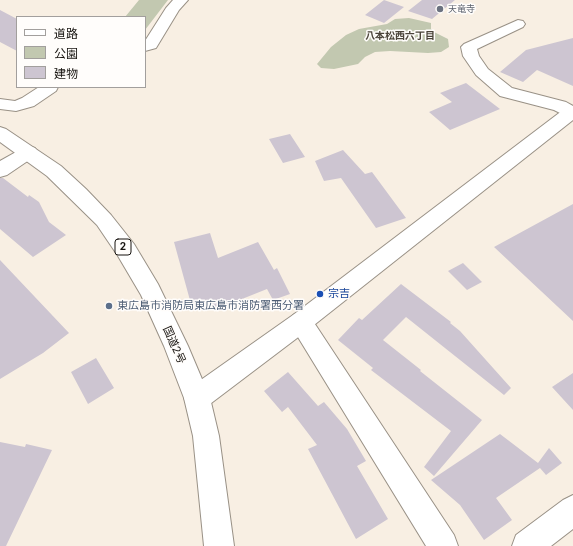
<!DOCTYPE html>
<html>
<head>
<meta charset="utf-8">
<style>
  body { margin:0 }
  #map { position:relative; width:573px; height:546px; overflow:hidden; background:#f8efe3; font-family:Inter,"Noto Sans JP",sans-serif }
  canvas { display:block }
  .legend { position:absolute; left:16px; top:16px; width:130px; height:72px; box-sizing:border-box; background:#fffdfb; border:1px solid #a29f9d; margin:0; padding:5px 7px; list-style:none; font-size:12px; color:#16130f }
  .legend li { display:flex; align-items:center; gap:8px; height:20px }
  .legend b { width:20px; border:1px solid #a29f9d }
</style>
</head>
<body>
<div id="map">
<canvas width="573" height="546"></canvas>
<ul class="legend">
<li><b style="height:5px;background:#fff"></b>道路</li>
<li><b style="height:11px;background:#c2c8b0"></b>公園</li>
<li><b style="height:11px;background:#cdc5d1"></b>建物</li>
</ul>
</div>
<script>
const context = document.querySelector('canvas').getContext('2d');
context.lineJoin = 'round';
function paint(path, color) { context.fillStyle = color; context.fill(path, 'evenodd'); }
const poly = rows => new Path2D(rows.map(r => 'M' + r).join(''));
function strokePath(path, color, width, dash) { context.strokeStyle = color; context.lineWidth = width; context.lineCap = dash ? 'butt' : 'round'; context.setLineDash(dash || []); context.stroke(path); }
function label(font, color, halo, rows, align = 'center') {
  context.font = font + ' Inter,"Noto Sans JP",sans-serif'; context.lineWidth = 3; context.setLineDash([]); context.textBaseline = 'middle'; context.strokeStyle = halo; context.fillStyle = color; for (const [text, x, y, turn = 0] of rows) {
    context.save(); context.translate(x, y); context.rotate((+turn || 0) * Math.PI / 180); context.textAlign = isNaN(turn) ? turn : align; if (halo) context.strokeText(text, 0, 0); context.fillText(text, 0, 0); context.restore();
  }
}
const green = poly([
  [139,0,168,0,145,30,145,17,125,17],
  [409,18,431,23,431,29,434,32,448,39,449,47,441,52,428,53,390,51,375,52,365,57,358,64,334,69,321,68,317,64,331,47,346,35,359,29,387,24,395,19]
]);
const building = poly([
  [384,0,404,7,384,23,365,15],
  [422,0,455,0,432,19,408,11],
  [0,10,17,19,17,51,0,42],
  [573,38,573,86,537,70,523,82,500,72,526,50],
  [466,83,500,109,450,130,429,112,452,102,440,93],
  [290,134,305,157,283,163,269,139],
  [343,150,365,174,372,172,406,218,376,228,341,178,324,181,315,161],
  [0,178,3,178,28,197,29,195,39,202,49,222,66,235,33,257,0,229],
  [573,204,573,321,494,247],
  [210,233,218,258,258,242,274,270,277,268,290,294,273,300,267,289,232,303,203,311,200,302,191,304,174,242],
  [0,260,69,333,43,353,0,379],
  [463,263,482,282,467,290,448,271],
  [401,284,451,322,450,323,460,331,511,388,504,395,406,317,383,340,421,370,420,371,482,420,434,476,424,467,451,431,371,370,373,368,338,340,359,318,362,320],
  [96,358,114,388,88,404,71,372],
  [288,372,318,406,324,402,347,429,366,461,357,466,388,519,356,539,308,449,317,445,288,407,282,412,264,391],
  [573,373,573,410,552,387],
  [500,434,538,463,549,448,562,463,546,475,540,468,496,498,512,520,484,540,460,505,431,480],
  [0,442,25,447,26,444,52,450,6,546,0,546]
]);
const street = poly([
  [173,0,188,0,179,10,156,48,145,51,145,41,166,8,173,0],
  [518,20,523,21,525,24,523,27,477,49,479,56,488,69,512,88,566,102,573,106,573,117,566,116,554,110,500,96,476,75,463,56,461,47,464,44,518,20],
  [39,87,58,87,56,91,34,106,16,111,0,109,0,99,15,101,22,98,39,87],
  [29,146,35,148,38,152,35,156,7,175,0,177,0,161,23,148,29,146],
  [301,312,309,315,454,535,458,546,426,546,293,329,289,322,293,315,301,312],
  [573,495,573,529,551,546,512,546,516,535,563,500,573,495]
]);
const secondary = poly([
  [573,106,573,120,309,329,206,407,197,410,188,407,184,398,188,389,293,315,567,107,573,106]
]);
const highway = poly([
  [0,127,6,129,61,166,86,189,111,215,134,244,158,284,188,346,210,398,219,436,234,546,204,546,193,436,184,398,164,346,141,295,118,256,97,225,47,176,0,142,0,127]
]);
const markers = [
  [440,9,4,"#6b7280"],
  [320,294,4,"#1a4fb4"],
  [109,306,4,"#5c6f8a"]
];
const farWorshipnames = [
  ["天竜寺",448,9]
];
const farNeighbourhoodnames = [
  ["八本松西六丁目",400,36]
];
const shields = [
  [123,247,16]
];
const shieldNames = [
  ["2",123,247]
];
const transitNames = [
  ["宗吉",328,294]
];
const serviceNames = [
  ["東広島市消防局東広島市消防署西分署",117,306]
];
const streetNames = [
  ["国道2号",174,345,66]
];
paint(green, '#c2c8b0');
paint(building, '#cdc5d1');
strokePath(street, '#999186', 2);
strokePath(secondary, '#999186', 2);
strokePath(highway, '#999186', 2);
paint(street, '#fff');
paint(secondary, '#fff');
paint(highway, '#fff');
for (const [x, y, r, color] of markers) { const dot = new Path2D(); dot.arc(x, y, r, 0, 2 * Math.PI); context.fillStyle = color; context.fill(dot); strokePath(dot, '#fffdfb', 1.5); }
label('9px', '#5b616d', '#fffdfb', farWorshipnames, 'left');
label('bold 10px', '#4b443a', '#fffdfb', farNeighbourhoodnames);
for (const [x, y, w] of shields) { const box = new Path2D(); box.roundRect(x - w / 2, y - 8, w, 16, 3); context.fillStyle = '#fffdfb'; context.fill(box); strokePath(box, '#16130f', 1); }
label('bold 10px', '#16130f', null, shieldNames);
label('11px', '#164399', '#fffdfb', transitNames, 'left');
label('11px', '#4e5e75', '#fffdfb', serviceNames, 'left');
label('11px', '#16130f', '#fffdfb', streetNames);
</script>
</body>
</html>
